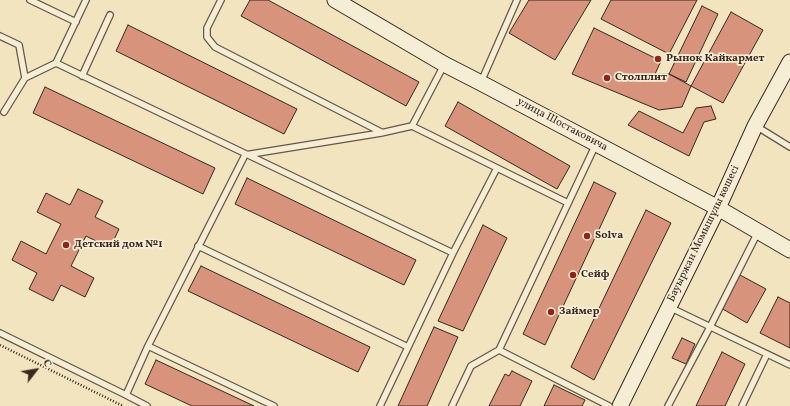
<!DOCTYPE html>
<html>
<head>
<meta charset="utf-8">
<style>
  body { margin:0 }
  #map { position:relative; width:790px; height:406px; overflow:hidden; background:#f1e4be; font-family:Vollkorn,serif }
  canvas { display:block }
  .north { position:absolute; left:16px; top:350px; width:40px; height:40px; -webkit-text-stroke:3px #f6edd5; paint-order:stroke; rotate:59deg; font-size:11px; font-weight:700; line-height:16px; text-align:center; color:#3b2720 }
  .north::after { content:''; display:block; margin:auto; width:14px; height:18px; background:#3b2720; clip-path:polygon(50% 0,100% 100%,50% 72%,0 100%) }
</style>
</head>
<body>
<div id="map">
<canvas width="790" height="406"></canvas>
<div class="north">С</div>
</div>
<script>
const context = document.querySelector('canvas').getContext('2d');
context.lineJoin = 'round';
function paint(path, color) { context.fillStyle = color; context.fill(path, 'evenodd'); }
const poly = rows => new Path2D(rows.map(r => 'M' + r).join(''));
function strokePath(path, color, width, dash) { context.strokeStyle = color; context.lineWidth = width; context.lineCap = dash ? 'butt' : 'round'; context.setLineDash(dash || []); context.stroke(path); }
function label(font, color, halo, rows, align = 'center') {
  context.font = font + ' Vollkorn,serif'; context.lineWidth = 3.5; context.setLineDash([]); context.textBaseline = 'middle'; context.strokeStyle = halo; context.fillStyle = color; for (const [text, x, y, turn = 0] of rows) {
    context.save(); context.translate(x, y); context.rotate((+turn || 0) * Math.PI / 180); context.textAlign = isNaN(turn) ? turn : align; if (halo) context.strokeText(text, 0, 0); context.fillText(text, 0, 0); context.restore();
  }
}
const building = poly([
  [250,0,268,0,419,82,406,106,241,16,250,0],
  [529,0,591,0,555,60,509,33,529,0],
  [611,0,697,0,669,54,601,19,611,0],
  [702,6,718,14,686,82,669,74,702,6],
  [731,12,763,30,723,103,691,86,731,12],
  [128,25,297,109,284,134,116,51,128,25],
  [594,28,661,61,655,74,669,74,691,86,682,107,659,110,572,74,594,28],
  [45,87,215,168,203,194,33,113,45,87],
  [458,102,570,166,557,189,445,126,458,102],
  [711,106,716,119,704,122,689,156,628,125,639,111,683,133,696,108,711,106],
  [247,178,416,260,404,285,235,204,247,178],
  [594,182,616,193,545,345,523,334,594,182],
  [78,189,103,201,95,217,119,229,110,248,86,236,71,266,94,278,85,297,61,285,53,301,29,289,37,273,12,260,21,241,46,254,61,224,37,212,46,193,70,205,78,189],
  [646,210,671,223,594,380,571,367,646,210],
  [483,225,507,238,463,331,438,321,483,225],
  [201,266,370,347,358,372,188,291,201,266],
  [740,275,766,289,747,323,721,308,740,275],
  [778,297,790,303,790,348,760,333,778,297],
  [434,327,458,337,427,406,398,406,434,327],
  [682,338,695,344,686,364,672,358,682,338],
  [722,352,745,364,725,406,696,406,722,352],
  [156,360,254,406,192,406,145,384,156,360],
  [512,371,532,381,520,406,489,406,505,374,509,376,512,371],
  [554,385,585,400,582,406,544,406,554,385]
]);
const path = poly([
  [0,345,123,406]
]);
const lane = poly([
  [30,0,76,22],
  [221,0,207,28,207,37,215,47,381,132],
  [0,36,19,45,25,78],
  [56,63,453,253],
  [82,76,110,15],
  [481,82,517,0],
  [4,112,25,78,56,63,86,0],
  [412,126,568,203],
  [756,126,790,147],
  [198,246,408,347],
  [669,307,790,365],
  [0,333,126,395],
  [148,346,274,406],
  [499,350,609,406],
  [147,406,126,395,148,346,245,155,381,133,412,126,444,65],
  [380,406,453,253,497,168],
  [452,406,471,366,499,350,596,144],
  [668,406,710,327,758,232],
  [742,406,767,354]
]);
const secondary = poly([
  [335,0,444,64,481,83,718,208,790,250],
  [620,406,718,208,755,126,790,62]
]);
const markers = [
  [658,59,4,"#8f2418"],
  [607,78,4,"#8f2418"],
  [587,236,4,"#8f2418"],
  [66,245,4,"#8f2418"],
  [573,275,4,"#8f2418"],
  [551,312,4,"#8f2418"]
];
const poiNames = [
  ["Рынок Кайкармет",666,59],
  ["Столплит",615,78],
  ["Solva",595,236],
  ["Детский дом №1",74,245],
  ["Сейф",581,275],
  ["Займер",559,312]
];
const streetNames = [
  ["улица Шостаковича",562,125,28],
  ["Бауыржан Момышұлы көшесі",704,234,-64]
];
paint(building, '#d7937b');
strokePath(building, '#3b2720', 1);
strokePath(lane, '#685648', 8);
strokePath(secondary, '#3b2720', 17);
strokePath(path, '#3b2720', 2.5, [1, 2]);
strokePath(lane, '#f6edd5', 5.5);
strokePath(secondary, '#f6edd5', 15);
for (const [x, y, r, color] of markers) { const dot = new Path2D(); dot.arc(x, y, r, 0, 2 * Math.PI); context.fillStyle = color; context.fill(dot); strokePath(dot, '#f6edd5', 1.5); }
label('bold 11px', '#3b2720', '#f6edd5', poiNames, 'left');
label('11px', '#3b2720', '#f6edd5', streetNames);
</script>
</body>
</html>
